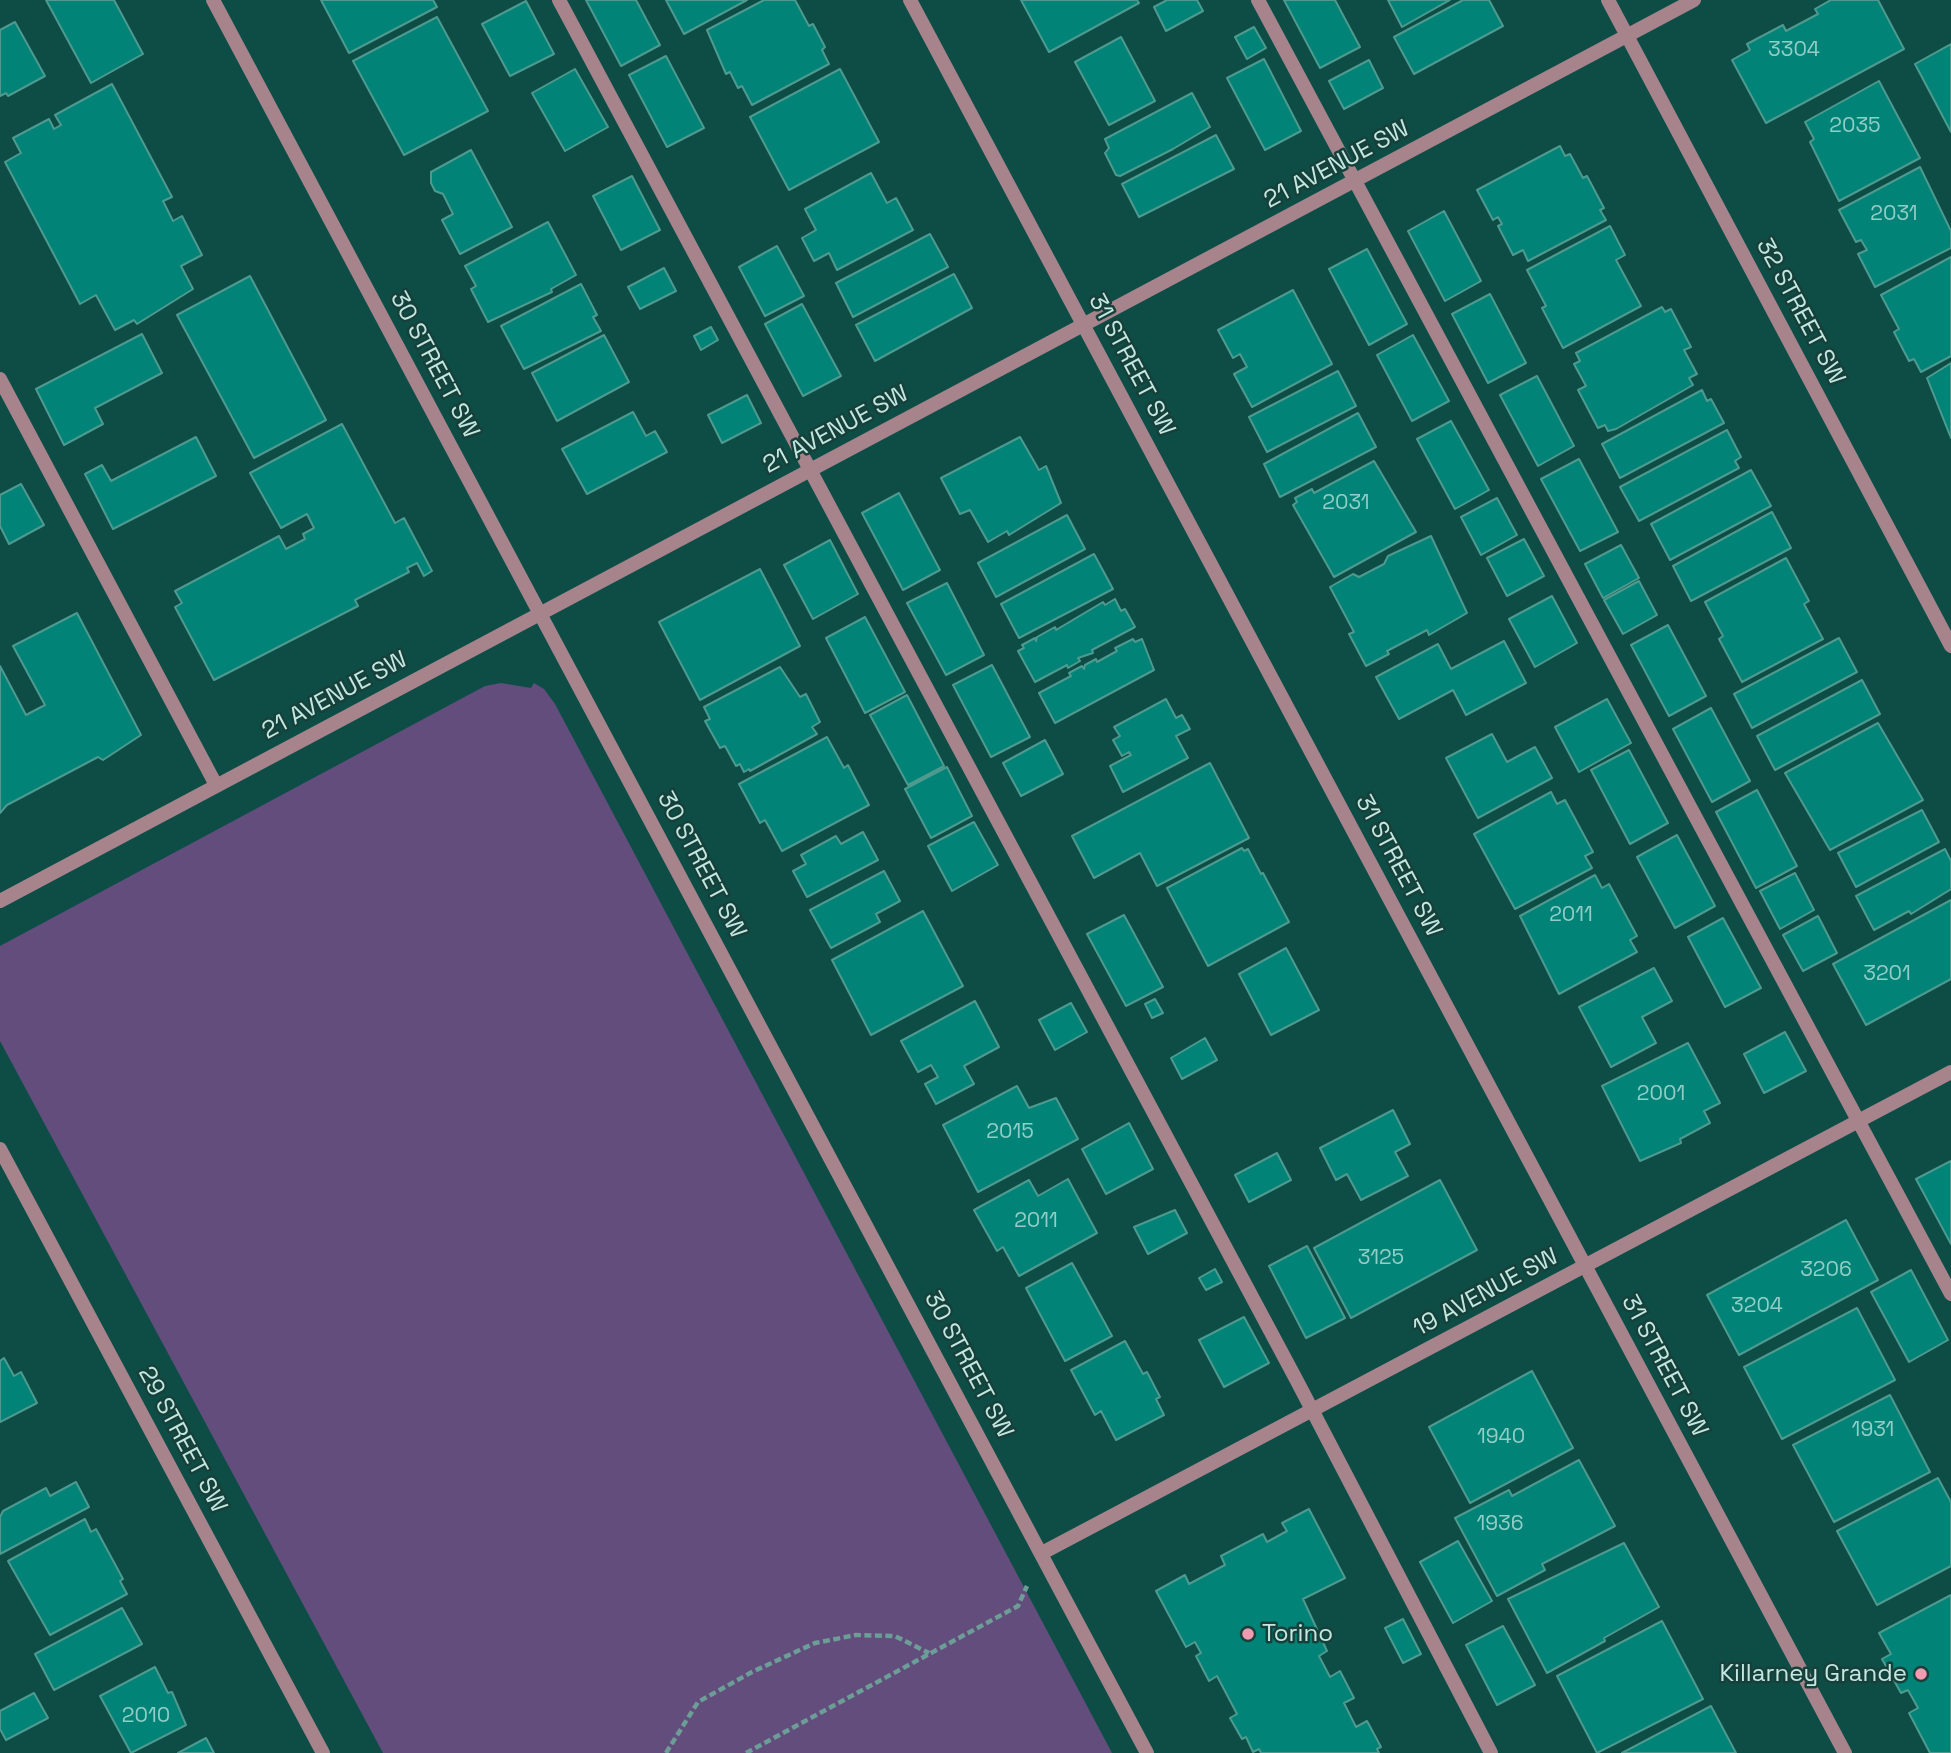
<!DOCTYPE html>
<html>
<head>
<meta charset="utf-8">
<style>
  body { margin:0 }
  canvas { display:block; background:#0d4d46 }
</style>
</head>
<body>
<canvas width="1951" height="1753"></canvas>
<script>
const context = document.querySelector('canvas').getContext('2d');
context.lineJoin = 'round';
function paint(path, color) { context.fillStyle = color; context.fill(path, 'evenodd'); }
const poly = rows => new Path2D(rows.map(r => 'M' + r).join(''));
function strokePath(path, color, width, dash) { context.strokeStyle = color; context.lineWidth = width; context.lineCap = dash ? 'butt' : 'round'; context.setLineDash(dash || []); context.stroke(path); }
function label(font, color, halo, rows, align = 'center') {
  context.font = font + ' "Space Grotesk",sans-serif'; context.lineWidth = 5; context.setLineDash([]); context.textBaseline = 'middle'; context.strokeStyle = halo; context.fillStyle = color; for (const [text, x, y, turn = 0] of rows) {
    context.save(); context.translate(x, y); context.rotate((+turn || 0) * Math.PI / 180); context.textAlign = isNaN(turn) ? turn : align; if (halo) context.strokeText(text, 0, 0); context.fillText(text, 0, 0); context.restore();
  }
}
const green = poly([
  [501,683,531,688,534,683,544,689,555,704,1112,1753,383,1753,0,1041,0,946,485,686]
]);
const building = poly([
  [46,0,114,0,143,54,91,83,46,0],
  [321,0,433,0,437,7,349,53,321,0],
  [586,0,636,0,660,45,621,66,586,0],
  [666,0,747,0,684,34,666,0],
  [764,0,795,0,809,26,813,24,825,47,822,50,829,64,752,105,742,86,738,88,730,72,726,74,707,30,764,0],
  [1021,0,1137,0,1139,3,1049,52,1021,0],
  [1167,0,1197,0,1203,11,1166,31,1154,7,1167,0],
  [1284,0,1335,0,1360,47,1320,68,1284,0],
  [1388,0,1450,0,1402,27,1388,0],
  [1463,0,1489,0,1503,26,1414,74,1394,37,1463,0],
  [1831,0,1878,0,1904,49,1766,123,1732,60,1750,50,1747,44,1783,25,1786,31,1818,14,1815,9,1831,0],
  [526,1,554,54,510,76,482,24,526,1],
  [437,17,488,111,404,155,353,61,437,17],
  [15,22,45,76,8,96,6,93,0,96,0,30,15,22],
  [1254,27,1266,48,1247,59,1235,37,1254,27],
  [1121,37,1155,101,1109,125,1075,62,1121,37],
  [1951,44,1951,132,1915,64,1951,44],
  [666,56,704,128,667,147,629,75,666,56],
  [1264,59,1301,131,1265,150,1227,78,1264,59],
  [1369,60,1383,88,1344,109,1329,81,1369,60],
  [575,69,608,127,565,151,532,93,575,69],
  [840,69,879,142,789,190,750,117,840,69],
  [1879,81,1920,158,1839,201,1810,142,1814,139,1805,122,1879,81],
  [112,84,172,197,163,201,173,221,182,216,202,255,181,266,193,289,137,324,134,320,115,330,96,295,80,304,5,162,21,153,13,138,49,119,54,129,61,125,55,115,112,84],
  [1192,93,1210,127,1173,149,1120,176,1116,175,1105,153,1109,148,1105,139,1192,93],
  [1216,135,1234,169,1139,217,1122,184,1216,135],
  [1560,146,1565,156,1570,154,1583,178,1587,176,1604,208,1600,210,1606,220,1528,261,1523,250,1513,255,1498,226,1502,224,1498,217,1493,220,1477,190,1560,146],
  [471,150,512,227,460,254,442,220,453,214,443,194,435,191,431,183,431,172,471,150],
  [1920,167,1951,231,1951,248,1875,287,1858,254,1867,250,1861,240,1856,242,1839,210,1920,167],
  [871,173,887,203,896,198,913,230,837,270,829,253,814,261,802,238,816,230,805,209,871,173],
  [632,176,660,230,621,250,593,196,632,176],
  [1444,211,1481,281,1445,301,1408,231,1444,211],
  [548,222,576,275,551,289,552,292,488,322,471,289,476,286,465,266,548,222],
  [1610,226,1625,255,1616,260,1641,306,1563,348,1542,308,1546,306,1527,270,1610,226],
  [930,234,948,267,853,317,836,283,930,234],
  [777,246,804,296,765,316,739,267,777,246],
  [1367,249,1407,324,1369,345,1329,269,1367,249],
  [1951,257,1951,356,1921,372,1914,359,1909,361,1894,332,1899,329,1881,295,1951,257],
  [664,268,676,291,640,309,628,287,664,268],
  [954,274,972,308,875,361,856,325,954,274],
  [250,276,326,420,254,458,177,315,250,276],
  [581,284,597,315,593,317,601,331,524,369,501,326,581,284],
  [1293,290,1332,364,1252,407,1234,374,1247,367,1240,354,1233,358,1218,330,1293,290],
  [1490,294,1526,363,1488,383,1452,314,1490,294],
  [802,304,841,376,803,396,765,324,802,304],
  [1662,307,1665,312,1671,309,1691,347,1684,350,1697,374,1689,378,1693,385,1616,429,1608,431,1605,425,1598,428,1578,390,1586,386,1574,364,1580,361,1576,353,1662,307],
  [711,327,718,340,701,350,694,336,711,327],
  [142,334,162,373,95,408,103,424,64,445,36,389,142,334],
  [604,335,629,382,557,421,532,373,604,335],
  [1413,335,1449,401,1412,421,1377,355,1413,335],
  [1951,363,1951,438,1927,378,1951,363],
  [1338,371,1356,406,1267,452,1249,417,1338,371],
  [1537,376,1574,446,1538,466,1500,395,1537,376],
  [1702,390,1707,401,1711,399,1724,423,1620,478,1602,444,1702,390],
  [747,395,761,423,722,443,708,415,747,395],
  [633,412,646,436,655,431,667,452,587,494,562,449,633,412],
  [1358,413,1376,447,1280,497,1264,464,1358,413],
  [1451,421,1489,490,1455,509,1417,439,1451,421],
  [342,424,395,523,404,518,432,571,424,576,417,563,407,568,409,572,355,600,358,606,214,680,175,607,182,603,175,591,279,536,286,549,305,539,303,534,314,528,307,514,281,528,250,473,342,424],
  [1727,430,1741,457,1735,461,1739,468,1639,521,1620,487,1727,430],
  [196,437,216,476,113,529,85,474,102,465,111,481,196,437],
  [1020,437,1039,470,1046,466,1061,503,1009,535,1007,531,988,542,970,510,960,514,941,478,1020,437],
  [1579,459,1618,532,1580,551,1541,479,1579,459],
  [1374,461,1416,532,1334,577,1293,505,1297,502,1295,498,1312,489,1314,493,1374,461],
  [1751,470,1771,506,1670,560,1651,524,1751,470],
  [21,484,44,525,9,544,0,526,0,495,21,484],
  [899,493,940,570,903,590,862,513,899,493],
  [1497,498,1517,535,1481,555,1461,517,1497,498],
  [1772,512,1791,548,1691,601,1673,566,1772,512],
  [1067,515,1085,549,996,597,978,563,1067,515],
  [1431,536,1467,613,1429,635,1427,630,1387,651,1389,654,1366,666,1349,634,1354,632,1330,587,1353,574,1359,577,1384,564,1388,556,1431,536],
  [1524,539,1544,576,1507,596,1487,558,1524,539],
  [830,540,858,594,813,619,784,565,830,540],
  [1621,545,1639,578,1603,598,1585,564,1621,545],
  [1094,554,1113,589,1019,638,1001,604,1094,554],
  [1786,558,1809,601,1804,604,1823,639,1742,682,1719,639,1723,636,1705,602,1786,558],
  [760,569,800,646,700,700,659,622,760,569],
  [1639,581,1657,615,1623,634,1604,600,1639,581],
  [947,583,984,655,946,675,907,603,947,583],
  [1552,596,1577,643,1535,667,1509,619,1552,596],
  [1115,599,1121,611,1125,609,1135,627,1092,650,1093,653,1078,658,1080,661,1068,668,1067,665,1035,682,1018,651,1024,648,1022,645,1035,638,1036,641,1037,637,1055,627,1056,630,1103,602,1105,605,1115,599],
  [77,613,141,735,103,760,98,757,7,805,0,813,0,666,26,715,45,705,13,646,77,613],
  [865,617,905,692,865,713,826,638,865,617],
  [1668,625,1706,696,1669,716,1631,645,1668,625],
  [1839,638,1857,672,1752,728,1734,694,1839,638],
  [1133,639,1135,642,1142,639,1154,670,1055,723,1039,693,1071,676,1069,673,1082,666,1084,669,1085,665,1096,659,1097,662,1117,651,1115,648,1133,639],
  [1504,641,1526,683,1466,715,1453,690,1399,719,1376,677,1438,644,1451,669,1504,641],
  [992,665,1030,737,991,757,953,685,992,665],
  [780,667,800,697,806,694,820,722,812,727,817,734,750,771,749,769,744,772,740,764,736,766,725,746,720,748,705,721,710,719,704,707,780,667],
  [1862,680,1880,714,1775,770,1757,736,1862,680],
  [907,695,944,766,908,785,870,715,907,695],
  [1166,699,1176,718,1182,715,1190,729,1176,736,1188,758,1123,792,1110,766,1131,755,1129,752,1122,756,1113,740,1120,736,1114,727,1166,699],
  [1607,699,1631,743,1579,772,1555,727,1607,699],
  [1711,708,1750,781,1712,802,1673,729,1711,708],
  [1878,723,1923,800,1830,850,1785,773,1878,723],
  [1492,734,1507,762,1535,747,1552,778,1478,818,1446,758,1492,734],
  [827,737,844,768,848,765,869,805,782,851,765,820,760,823,739,784,827,737],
  [1045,740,1063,774,1021,796,1003,763,1045,740],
  [1629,750,1668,823,1630,844,1591,770,1629,750],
  [1210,763,1249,838,1157,886,1140,853,1094,878,1072,836,1210,763],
  [947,767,972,816,931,838,905,789,947,767],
  [1757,790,1797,866,1756,888,1716,812,1757,790],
  [1551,792,1557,804,1565,800,1593,852,1585,856,1592,868,1515,909,1474,834,1551,792],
  [1922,810,1939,842,1856,887,1838,853,1922,810],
  [974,822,998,865,952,891,928,846,974,822],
  [863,832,878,860,807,897,793,871,806,864,801,855,836,836,841,844,863,832],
  [1677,835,1715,906,1675,928,1637,857,1677,835],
  [1242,848,1244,851,1248,849,1261,874,1263,873,1289,922,1208,966,1167,888,1242,848],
  [1945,849,1951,861,1951,889,1911,914,1909,911,1874,930,1856,896,1945,849],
  [884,871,900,901,876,914,880,922,831,948,810,910,884,871],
  [1795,873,1814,910,1780,929,1760,891,1795,873],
  [1595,875,1602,888,1609,884,1637,936,1630,940,1637,952,1559,994,1520,916,1595,875],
  [1951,900,1951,979,1866,1025,1833,964,1951,900],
  [923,911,963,986,871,1035,832,960,923,911],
  [1124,915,1163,987,1126,1006,1087,934,1124,915],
  [1818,916,1837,953,1803,971,1783,935,1818,916],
  [1723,918,1761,988,1725,1007,1688,937,1723,918],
  [1286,948,1319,1010,1271,1035,1239,974,1286,948],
  [1654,968,1672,1001,1642,1017,1656,1043,1611,1067,1579,1007,1654,968],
  [1155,999,1163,1013,1152,1018,1145,1004,1155,999],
  [975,1001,999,1047,964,1066,974,1084,936,1104,925,1084,938,1077,931,1065,918,1072,901,1041,975,1001],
  [1071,1003,1087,1032,1055,1050,1039,1020,1071,1003],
  [1785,1032,1806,1071,1764,1093,1744,1054,1785,1032],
  [1205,1038,1217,1060,1182,1079,1171,1058,1205,1038],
  [1688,1043,1720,1103,1704,1111,1710,1123,1680,1139,1681,1143,1640,1161,1602,1086,1688,1043],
  [1017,1086,1029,1108,1056,1098,1078,1139,978,1192,943,1125,1017,1086],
  [1393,1110,1410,1144,1395,1152,1408,1176,1361,1200,1347,1174,1336,1180,1320,1148,1393,1110],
  [1129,1123,1153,1169,1106,1194,1082,1149,1129,1123],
  [1277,1153,1291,1180,1249,1202,1235,1175,1277,1153],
  [1951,1161,1951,1244,1916,1179,1951,1161],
  [1068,1179,1097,1233,1019,1276,1003,1247,997,1251,974,1210,1029,1180,1038,1196,1068,1179],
  [1440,1180,1477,1250,1351,1318,1314,1248,1440,1180],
  [1175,1210,1187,1233,1148,1254,1134,1227,1175,1210],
  [1846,1220,1878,1280,1739,1355,1707,1295,1846,1220],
  [1307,1246,1345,1318,1306,1338,1269,1266,1307,1246],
  [1072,1263,1112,1336,1065,1361,1026,1288,1072,1263],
  [1215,1269,1222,1282,1206,1290,1199,1278,1215,1269],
  [1911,1270,1948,1340,1909,1362,1871,1292,1911,1270],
  [1857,1308,1895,1380,1782,1439,1744,1367,1857,1308],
  [1244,1317,1269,1363,1224,1387,1199,1340,1244,1317],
  [1125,1341,1143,1374,1147,1372,1160,1397,1156,1399,1164,1415,1116,1440,1101,1411,1095,1415,1071,1370,1125,1341],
  [4,1358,14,1376,21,1372,37,1403,0,1422,0,1361,4,1358],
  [1532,1371,1573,1448,1470,1503,1429,1427,1532,1371],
  [1890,1395,1930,1472,1834,1522,1793,1445,1890,1395],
  [1579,1460,1615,1526,1542,1564,1545,1570,1497,1596,1455,1518,1509,1490,1512,1496,1579,1460],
  [1938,1478,1951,1502,1951,1566,1877,1605,1837,1531,1938,1478],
  [76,1482,89,1507,0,1554,0,1517,3,1511,46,1488,50,1496,76,1482],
  [1309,1509,1345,1578,1303,1599,1327,1651,1319,1656,1330,1677,1340,1671,1354,1698,1344,1703,1356,1727,1367,1721,1381,1747,1377,1749,1379,1753,1261,1753,1259,1749,1253,1752,1246,1737,1242,1739,1230,1718,1237,1714,1217,1676,1209,1681,1196,1656,1201,1653,1195,1642,1186,1647,1156,1591,1185,1575,1189,1584,1225,1565,1221,1556,1263,1534,1267,1542,1287,1531,1282,1523,1309,1509],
  [85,1519,91,1532,96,1529,123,1579,120,1581,127,1594,50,1635,8,1561,85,1519],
  [1458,1541,1492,1601,1453,1623,1420,1562,1458,1541],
  [1624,1543,1659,1607,1604,1638,1605,1641,1547,1673,1508,1599,1624,1543],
  [1951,1595,1951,1753,1930,1753,1909,1713,1918,1708,1908,1690,1901,1693,1882,1659,1891,1654,1879,1633,1951,1595],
  [122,1608,142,1644,54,1690,35,1654,122,1608],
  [1403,1619,1421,1654,1403,1663,1385,1628,1403,1619],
  [1662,1621,1703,1699,1597,1753,1557,1676,1662,1621],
  [1503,1626,1535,1685,1497,1705,1466,1645,1503,1626],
  [155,1667,168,1693,172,1692,186,1725,131,1753,100,1696,155,1667],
  [34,1693,48,1718,6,1740,0,1729,0,1711,34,1693],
  [1711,1706,1736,1753,1622,1753,1711,1706],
  [206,1738,214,1753,178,1753,206,1738]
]);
const path = poly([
  [666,1753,698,1702,752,1672,815,1643,856,1635,895,1636,929,1653],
  [746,1753,1018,1606,1027,1586]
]);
const service = poly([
  [559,0,1297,1381,1491,1753],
  [1258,0,1951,1294],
  [0,379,216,785]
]);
const minor = poly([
  [213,0,1147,1753],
  [910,0,1845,1753],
  [1608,0,1951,646],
  [0,901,1694,0],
  [1042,1553,1951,1072]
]);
const tertiary = poly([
  [0,1149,323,1753]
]);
const markers = [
  [1248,1634,7,"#f29ab0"],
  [1921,1674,7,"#f29ab0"]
];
const numberNames = [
  ["3304",1794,50],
  ["2035",1855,126],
  ["2031",1894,214],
  ["2031",1346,503],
  ["2011",1571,915],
  ["3201",1887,974],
  ["2001",1661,1094],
  ["2015",1010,1132],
  ["2011",1036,1221],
  ["3125",1381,1258],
  ["3206",1826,1270],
  ["3204",1757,1306],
  ["1931",1873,1430],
  ["1940",1501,1437],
  ["1936",1500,1524],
  ["2010",146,1716]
];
const streetNames = [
  ["21 AVENUE SW",1337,165,-28],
  ["32 STREET SW",1800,312,62],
  ["30 STREET SW",434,365,62],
  ["31 STREET SW",1131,365,62],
  ["21 AVENUE SW",836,430,-28],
  ["21 AVENUE SW",335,696,-28],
  ["30 STREET SW",701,865,62],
  ["31 STREET SW",1398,866,62],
  ["19 AVENUE SW",1486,1293,-28],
  ["30 STREET SW",968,1365,62],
  ["31 STREET SW",1664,1366,62],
  ["29 STREET SW",182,1440,62]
];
const poiNames = [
  ["Torino",1262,1634],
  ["Killarney Grande",1907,1674,"right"]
];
paint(green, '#624d7d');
paint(building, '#018377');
strokePath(building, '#4e9a8f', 2);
strokePath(path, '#6c9e97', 4.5, [7, 3.5]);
strokePath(service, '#a7848c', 14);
strokePath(minor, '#a7848c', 14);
strokePath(tertiary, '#a7848c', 14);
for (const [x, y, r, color] of markers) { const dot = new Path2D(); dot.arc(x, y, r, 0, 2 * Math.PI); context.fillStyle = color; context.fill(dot); strokePath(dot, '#17403a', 2.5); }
label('21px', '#92cec6', null, numberNames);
label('24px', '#c3e7e1', '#17403a', streetNames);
label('24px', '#c3e7e1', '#17403a', poiNames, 'left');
</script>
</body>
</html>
